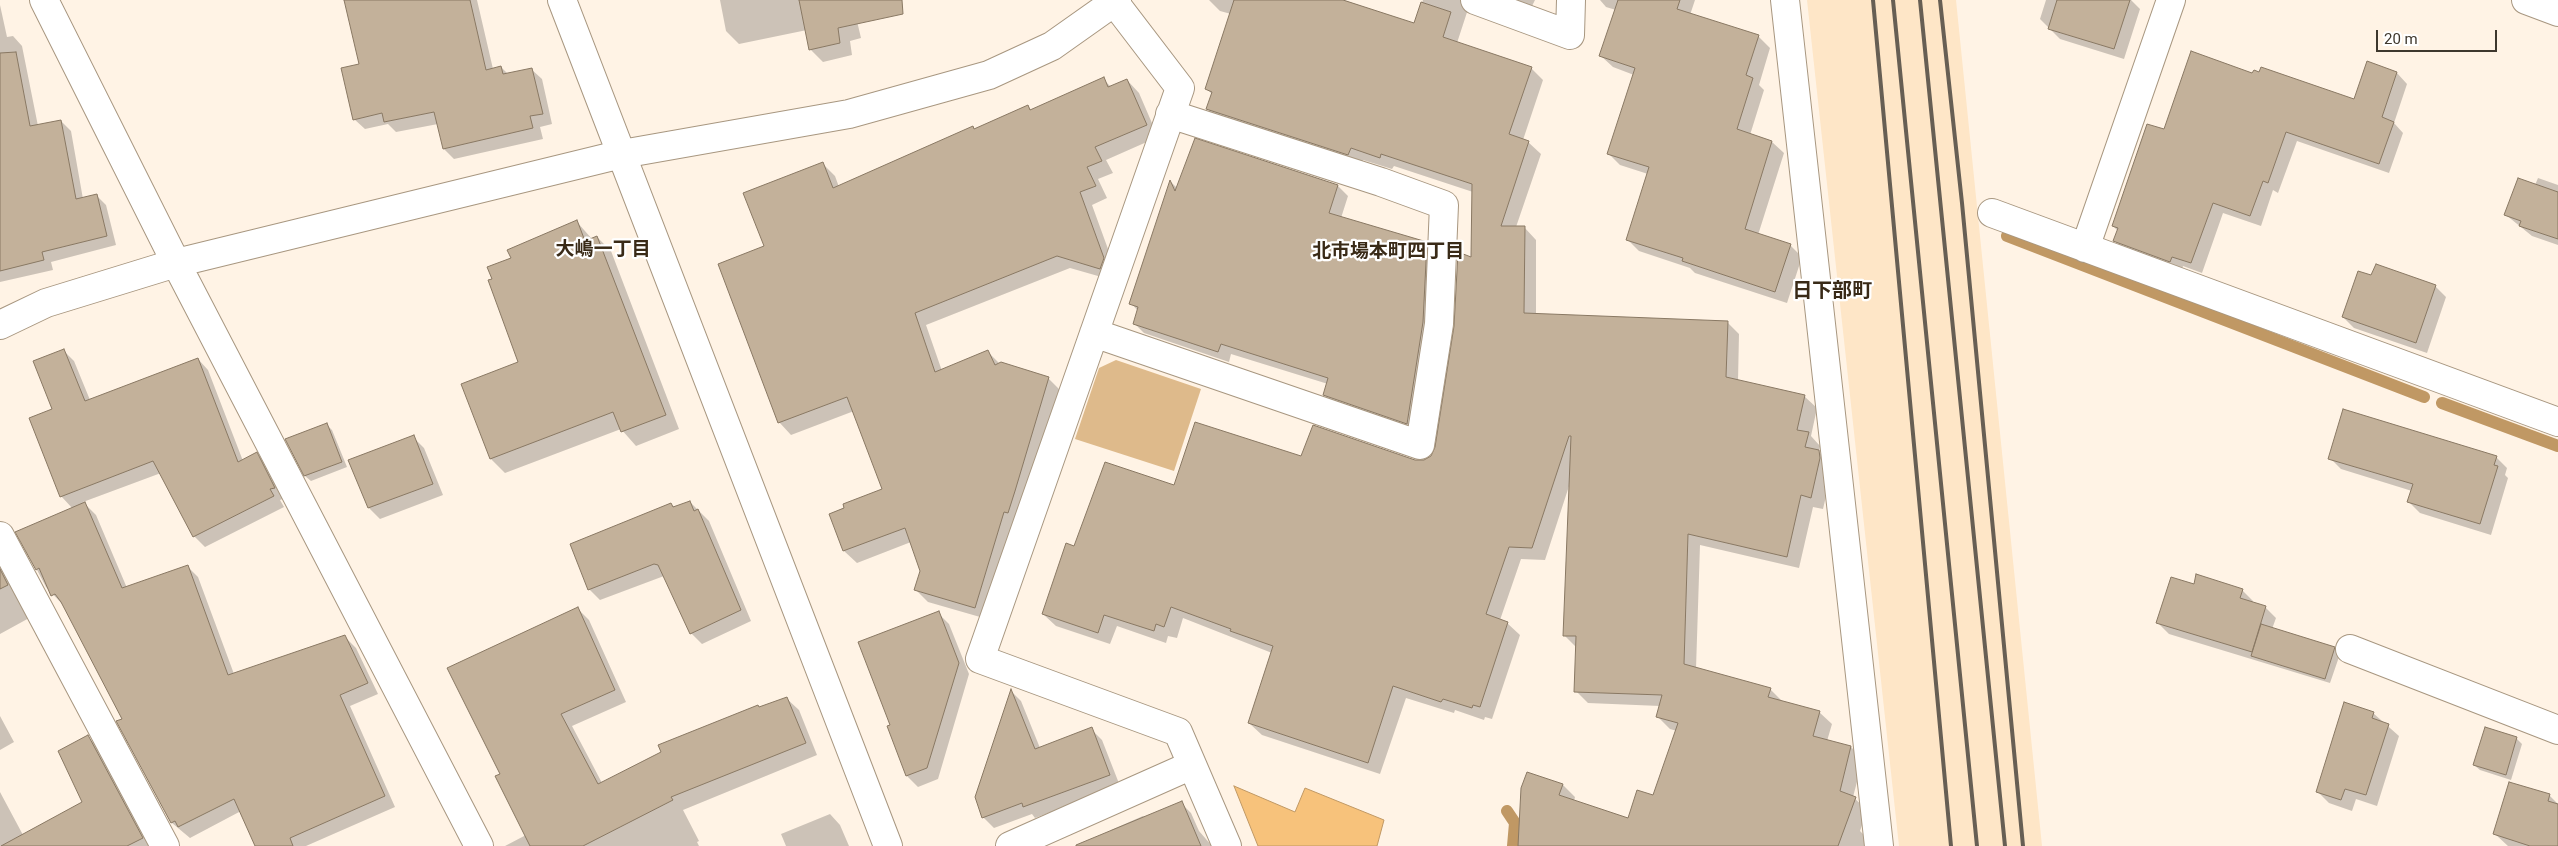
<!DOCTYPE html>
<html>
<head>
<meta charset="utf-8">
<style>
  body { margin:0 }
  #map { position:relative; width:2558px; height:846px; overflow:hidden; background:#fff3e5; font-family:Roboto,sans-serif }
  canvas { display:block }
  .scale { position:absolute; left:2376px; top:30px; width:121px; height:22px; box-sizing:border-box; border:2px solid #3e372d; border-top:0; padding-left:6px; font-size:15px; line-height:18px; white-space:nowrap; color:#3e372d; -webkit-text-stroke:4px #fff; paint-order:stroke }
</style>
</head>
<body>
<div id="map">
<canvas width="2558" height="846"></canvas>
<div class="scale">20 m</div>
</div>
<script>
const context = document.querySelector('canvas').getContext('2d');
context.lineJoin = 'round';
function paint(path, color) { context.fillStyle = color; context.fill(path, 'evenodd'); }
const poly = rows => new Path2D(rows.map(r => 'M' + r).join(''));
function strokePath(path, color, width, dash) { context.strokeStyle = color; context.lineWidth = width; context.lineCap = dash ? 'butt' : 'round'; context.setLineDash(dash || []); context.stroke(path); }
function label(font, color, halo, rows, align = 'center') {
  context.font = font + ' Roboto,"Noto Sans JP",sans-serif'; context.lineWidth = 4.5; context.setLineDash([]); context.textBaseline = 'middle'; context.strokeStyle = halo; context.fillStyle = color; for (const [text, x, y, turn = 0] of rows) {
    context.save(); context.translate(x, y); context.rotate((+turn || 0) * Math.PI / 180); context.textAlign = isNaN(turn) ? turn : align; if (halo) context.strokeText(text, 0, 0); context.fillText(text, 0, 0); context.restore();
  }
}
const built = poly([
  [1807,0,1956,0,2042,846,1899,846]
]);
const green = poly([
  [1116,360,1201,389,1174,471,1075,439,1099,368]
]);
const water = poly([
  [1234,786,1295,812,1305,788,1384,820,1377,846,1258,846,1234,786]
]);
const shadow = poly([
  [346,0,477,0,493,69,501,67,508,74,531,69,542,79,552,124,540,127,543,139,454,159,444,149,438,124,396,132,388,124,365,129,354,119,360,65],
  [720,0,852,0,861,38,850,41,852,55,823,62,810,49,807,30,739,44,726,31],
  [1209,0,1344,0,1414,25,1423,0,1471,0,1457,43,1531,68,1543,80,1523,140,1528,142,1541,154,1516,227,1524,227,1536,240,1536,315,1727,322,1739,334,1738,381,1804,396,1817,408,1811,436,1820,446,1819,452,1831,464,1832,471,1823,509,1813,507,1799,568,1700,545,1696,669,1770,689,1782,701,1819,712,1832,724,1827,741,1851,747,1863,759,1853,797,1867,810,1860,831,1873,844,1872,846,1519,846,1528,774,1563,785,1575,797,1574,801,1629,820,1654,796,1677,731,1670,729,1658,717,1660,706,1588,703,1576,691,1577,648,1564,635,1570,483,1545,560,1521,559,1500,620,1507,623,1520,635,1492,719,1485,717,1484,720,1455,710,1454,713,1406,698,1380,774,1262,735,1249,723,1272,653,1183,618,1177,638,1168,636,1166,643,1117,626,1110,644,1056,626,1043,614,1075,547,1175,487,1302,457,1425,461,1432,457,1437,448,1472,259,1473,192,1394,166,1392,169,1363,160,1361,167,1220,121,1207,109,1213,95,1206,88,1231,14,1220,11],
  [1513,0,1535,0,1532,6],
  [1600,0,1695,0,1690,15,1758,36,1770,48,1759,85,1764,90,1750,135,1772,142,1784,153,1758,235,1790,245,1802,257,1787,303,1695,273,1690,268,1639,251,1627,239,1648,174,1620,165,1608,153,1634,75,1613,67,1601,56,1616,10,1606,7],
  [2046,0,2131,0,2140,9,2124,59,2060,39,2040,19],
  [0,5,7,37,13,36,22,46,38,126,61,121,71,131,83,199,97,196,106,205,116,245,51,262,53,270,0,282],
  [2368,63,2397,73,2407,84,2394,123,2403,133,2389,173,2297,141,2278,193,2273,190,2261,226,2223,213,2202,273,2183,266,2181,272,2125,251,2115,241,2118,231,2113,226,2165,131,2253,75,2355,101],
  [1103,79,1111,87,1127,80,1139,93,1158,137,1106,160,1113,173,1098,179,1107,198,1092,205,1116,271,1112,280,1070,268,926,325,942,371,988,352,1000,364,1048,378,1060,390,987,619,928,602,916,590,921,571,911,542,857,563,844,551,830,514,884,489,854,411,791,435,779,422,765,247,823,164,835,176,839,187,1028,106,1032,111],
  [1196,140,1338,186,1348,196,1341,218,1426,243,1437,253,1417,434,1334,405,1324,395,1328,384,1231,354,1229,362,1144,333,1134,323,1138,311,1131,303,1171,182,1177,188],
  [2538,178,2558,185,2558,245,2532,236,2506,215,2535,185],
  [577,222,592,239,597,237,611,251,679,429,636,446,621,429,505,473,491,459,462,385,520,363,493,280,512,259],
  [2372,277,2435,286,2446,297,2427,353,2354,328,2343,317],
  [64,351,74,361,90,400,198,359,208,370,243,461,257,454,267,465,285,498,280,500,284,507,205,547,194,536,161,473,83,502,96,515,127,588,187,566,198,577,234,674,345,637,356,648,378,694,350,706,395,807,306,846,257,846,241,811,190,838,172,823,123,719,64,606,46,587,17,532,73,509,61,496,54,410],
  [326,424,332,430,347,467,311,481,305,476,287,439],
  [413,437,424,448,443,495,380,519,369,508,350,461],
  [2496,457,2507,468,2505,475,2508,478,2491,535,2420,513,2409,502,2412,491,2341,469,2330,458],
  [690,502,709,521,751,621,702,644,691,633,664,576,600,600,589,589,671,504,675,508],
  [0,559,31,617,0,634],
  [2195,586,2242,590,2253,601,2252,603,2265,607,2276,618,2272,629,2334,649,2340,654,2330,683,2169,634,2158,623],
  [577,608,589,620,626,702,572,726,602,783,786,698,799,710,817,755,683,810,699,841,697,842,699,846,505,846,526,835,501,775],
  [938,613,949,624,969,674,938,779,918,787,907,776,892,725],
  [1011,691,1021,701,1040,748,1091,729,1102,740,1120,786,1035,818,1032,814,994,828,983,817],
  [2373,713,2399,736,2377,806,2356,799,2352,811,2329,803,2318,792],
  [0,716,14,742,0,750],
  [88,737,100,749,152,846,0,846,0,792,23,835,84,802],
  [2516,738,2522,744,2511,780,2480,770,2474,765],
  [2549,795,2558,804,2558,846,2508,846,2495,834],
  [1181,803,1191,813,1199,831,1212,846,1100,846,1114,840,1111,830,1143,816,1145,818],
  [830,814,840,825,849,846,786,846,781,834]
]);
const stream = poly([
  [2007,236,2424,397],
  [2442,403,2558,446],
  [1507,811,1515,823,1513,846]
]);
const building = poly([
  [344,0,470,0,486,70,501,66,503,74,532,68,543,114,530,116,533,128,443,149,434,112,384,122,382,113,353,120,341,68,359,64,344,0],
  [799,0,902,0,903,14,838,28,840,43,809,50,799,0],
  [1234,0,1343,0,1414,23,1421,2,1451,12,1443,37,1532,67,1509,134,1529,141,1501,226,1525,226,1524,313,1728,321,1726,377,1805,395,1797,430,1809,432,1805,447,1819,450,1820,458,1811,498,1801,495,1787,557,1688,534,1684,664,1771,688,1768,697,1820,711,1813,736,1851,746,1840,791,1856,797,1838,846,1518,846,1521,788,1527,772,1563,784,1559,795,1628,818,1637,790,1653,795,1678,723,1656,717,1662,695,1574,692,1576,636,1563,636,1571,436,1569,436,1532,548,1509,547,1486,614,1508,622,1480,707,1473,705,1472,708,1443,699,1441,702,1393,686,1368,763,1248,723,1273,646,1230,631,1231,629,1171,607,1164,627,1156,624,1154,631,1104,615,1098,633,1042,614,1066,543,1074,546,1105,462,1174,485,1195,422,1301,456,1313,425,1415,460,1424,460,1431,456,1435,447,1454,326,1458,252,1471,257,1472,184,1381,154,1380,158,1351,148,1348,155,1206,109,1212,92,1205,89,1234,0],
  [1618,0,1680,0,1677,9,1759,35,1746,75,1753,78,1737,129,1772,141,1745,229,1791,244,1775,292,1682,261,1683,258,1626,240,1649,167,1607,154,1635,68,1599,56,1618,0],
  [2057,0,2130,0,2114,49,2048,29,2057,0],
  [2191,51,2252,73,2254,70,2259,72,2261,67,2354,99,2367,61,2397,72,2382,117,2394,122,2379,164,2286,132,2268,183,2263,181,2250,216,2213,203,2191,263,2172,257,2170,262,2113,241,2118,228,2112,226,2147,124,2164,129,2191,51],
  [16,52,30,126,61,120,76,199,97,194,107,236,42,252,44,260,0,271,0,53,16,52],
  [1104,77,1108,87,1127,79,1147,125,1095,147,1102,161,1087,167,1096,186,1080,192,1104,258,1100,269,1057,256,915,313,935,372,988,350,995,365,1001,362,1049,377,1015,491,1008,513,1004,512,975,608,914,590,920,571,905,528,843,551,829,514,844,508,843,504,882,489,847,397,778,423,718,264,764,246,743,193,823,162,833,188,973,126,974,129,1028,105,1030,110,1104,77],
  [1195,138,1338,185,1329,213,1427,242,1423,322,1407,424,1323,395,1328,378,1221,344,1218,352,1133,324,1138,307,1129,304,1170,180,1175,191,1195,138],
  [2518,178,2558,192,2558,239,2519,226,2521,221,2504,215,2518,178],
  [577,220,585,241,597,236,666,415,621,432,613,412,490,459,461,384,518,362,488,280,492,279,487,267,511,258,507,250,577,220],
  [2376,264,2436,285,2416,343,2342,317,2358,271,2371,275,2376,264],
  [64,349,85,401,198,358,238,462,257,452,275,488,270,489,274,496,193,537,153,461,60,497,29,418,52,409,33,361,64,349],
  [2343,409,2497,456,2494,465,2498,466,2480,524,2407,502,2413,484,2328,459,2343,409],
  [327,423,342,462,304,476,285,439,327,423],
  [414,435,433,484,368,508,348,460,414,435],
  [690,501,694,511,698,509,741,610,690,634,658,565,654,564,588,590,570,544,671,503,673,507,690,501],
  [85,502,122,588,188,565,228,675,345,635,368,683,340,695,385,796,290,838,293,846,255,846,234,799,178,827,175,821,171,823,116,721,122,719,61,602,55,594,51,596,39,568,36,570,15,532,85,502],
  [0,569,8,585,0,589,0,569],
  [2196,574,2243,589,2240,598,2266,606,2252,652,2156,623,2171,577,2194,584,2196,574],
  [578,607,615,690,561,714,598,784,661,752,658,745,758,705,759,707,787,697,806,743,671,797,673,800,583,846,530,846,495,776,500,774,447,668,578,607],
  [939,611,959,663,927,768,906,776,887,726,890,725,858,642,939,611],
  [2261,624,2335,647,2325,679,2251,656,2261,624],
  [1011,689,1035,749,1092,727,1110,775,1023,807,1022,803,982,818,975,797,1011,689],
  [2344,702,2374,712,2372,718,2389,724,2366,795,2345,789,2341,800,2316,792,2344,702],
  [2485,727,2517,737,2506,775,2473,765,2485,727],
  [88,735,143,838,127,846,1,846,82,802,58,751,88,735],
  [2509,782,2550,794,2548,801,2558,804,2558,846,2530,846,2493,834,2509,782],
  [1182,801,1201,846,1076,846,1076,845,1182,801]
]);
const minor = poly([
  [44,0,176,263,479,846],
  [562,0,888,846],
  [1475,0,1570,35,1571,0],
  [1785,0,1879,846],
  [2526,0,2558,12],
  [1115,3,1180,88,980,659,1178,732,1227,846],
  [1992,213,2558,422],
  [2085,248,2171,0],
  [0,325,46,303,176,263,622,154,849,114,989,75,1052,46,1117,0],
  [1094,333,1420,445,1439,324,1444,205,1381,182,1170,114],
  [0,536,165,846],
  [2350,649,2558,730],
  [1010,846,1192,765]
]);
const rail = poly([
  [1873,0,1951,846],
  [1893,0,1977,846],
  [1920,0,2005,846],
  [1940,0,1962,203,2023,846]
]);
const neighbourhoodNames = [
  ["大嶋一丁目",603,250],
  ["北市場本町四丁目",1388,252]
];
const quarterNames = [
  ["日下部町",1832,292]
];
paint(built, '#fee6c7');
paint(green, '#deba8b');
paint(water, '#f7c27b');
strokePath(water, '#c09864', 1);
paint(shadow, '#0003');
strokePath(stream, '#c09864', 12);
paint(building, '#c3b19a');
strokePath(building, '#897863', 1);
strokePath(minor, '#a89780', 30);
strokePath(minor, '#fff', 28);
strokePath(rail, '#675f54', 4);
label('bold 19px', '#392a17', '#fff', neighbourhoodNames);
label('bold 20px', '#392a17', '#fff', quarterNames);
</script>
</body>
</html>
